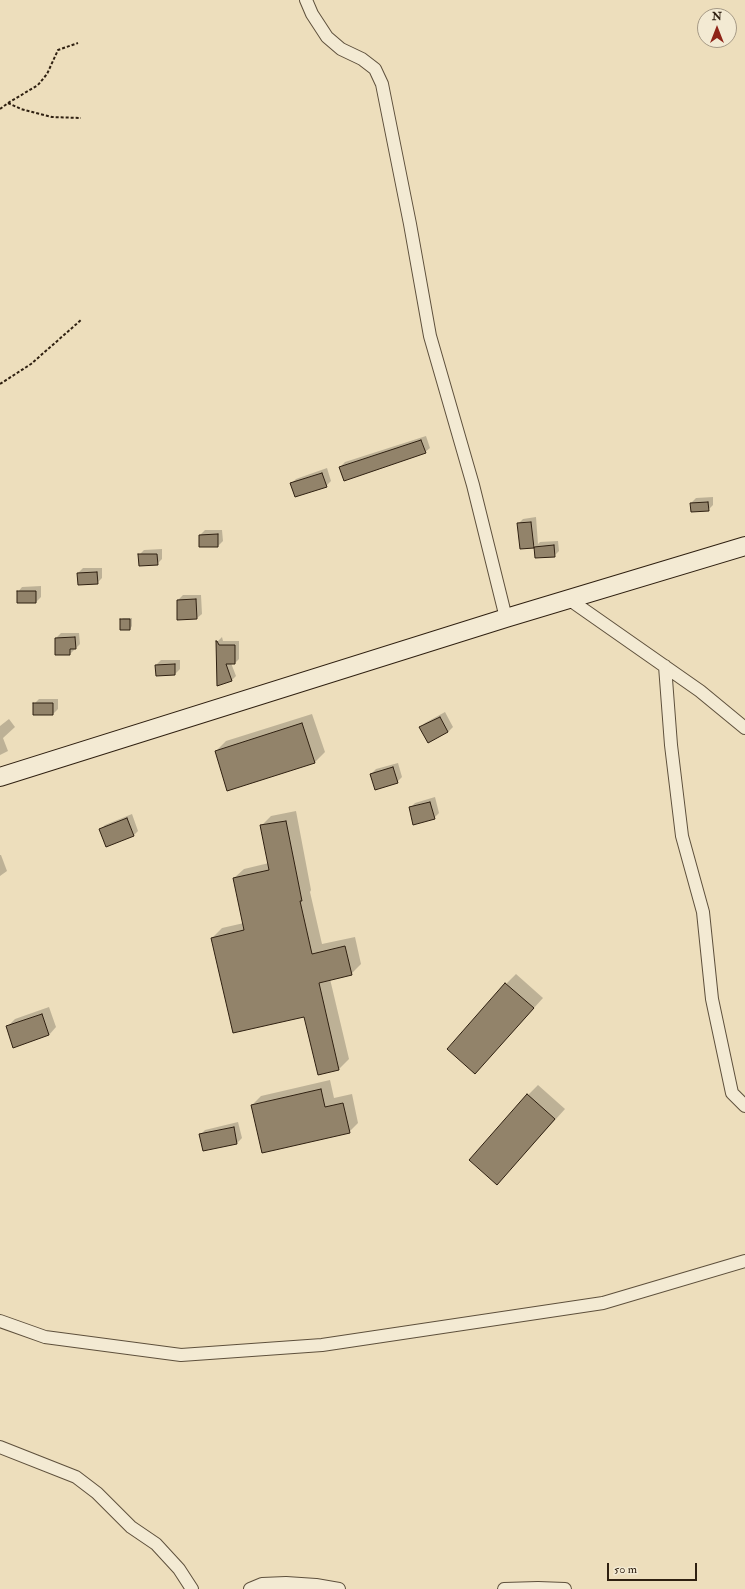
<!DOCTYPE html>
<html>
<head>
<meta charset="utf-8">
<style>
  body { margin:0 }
  #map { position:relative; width:745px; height:1589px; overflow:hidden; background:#eddebc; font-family:"IM FELL Double Pica",serif }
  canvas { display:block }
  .north { position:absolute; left:697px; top:8px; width:40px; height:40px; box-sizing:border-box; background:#f3ead3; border:1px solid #a59985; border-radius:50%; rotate:0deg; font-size:11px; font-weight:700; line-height:16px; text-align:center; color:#2f2011 }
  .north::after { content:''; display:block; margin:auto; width:14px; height:18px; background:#8f2418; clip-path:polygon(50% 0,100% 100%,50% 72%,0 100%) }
  .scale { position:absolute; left:607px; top:1563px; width:90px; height:18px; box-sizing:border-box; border:2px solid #2f2011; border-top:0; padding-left:5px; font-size:12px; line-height:14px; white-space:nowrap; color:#2f2011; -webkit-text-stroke:3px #f3ead3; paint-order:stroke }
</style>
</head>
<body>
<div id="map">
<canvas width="745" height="1589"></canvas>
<div class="north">N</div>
<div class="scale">50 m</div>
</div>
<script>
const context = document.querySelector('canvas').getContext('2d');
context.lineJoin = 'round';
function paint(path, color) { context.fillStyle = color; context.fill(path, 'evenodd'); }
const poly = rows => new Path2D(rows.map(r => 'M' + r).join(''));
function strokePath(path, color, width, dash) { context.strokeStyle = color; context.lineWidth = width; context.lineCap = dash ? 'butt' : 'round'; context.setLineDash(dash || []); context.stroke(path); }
const shadow = poly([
  [426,436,430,448,425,452,340,467,345,462],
  [327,468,331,481,326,486,292,483,296,479],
  [713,497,713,505,708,510,691,503,696,498],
  [536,517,538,544,540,542,558,541,559,551,554,556,536,557,535,545,533,547,518,524,523,519],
  [205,530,222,530,223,541,218,546,200,535],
  [162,549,162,559,157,564,139,555,144,550],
  [83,568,102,568,102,578,97,583,78,573],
  [41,586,41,597,36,602,18,592,22,587],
  [183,595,201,595,202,614,197,618,178,600],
  [123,618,132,618,132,626,130,629,121,629,121,620],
  [61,633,79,633,80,644,70,654,56,654,56,638],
  [222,637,223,641,239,641,239,659,235,663,231,663,236,676,232,680,218,685,217,642],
  [161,660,180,660,180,669,175,674,156,665],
  [39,699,58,699,58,709,53,714,34,704],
  [445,712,453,727,448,732,428,742,420,728,425,723],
  [312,714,325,752,315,762,216,751,226,741],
  [9,719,15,727,3,738,8,751,0,755,0,726],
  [398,763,402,777,397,782,371,774,376,769],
  [435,797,439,813,434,818,410,808,415,803],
  [296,811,311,890,310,892,322,944,355,937,361,964,351,974,330,979,349,1059,339,1069,305,1016,212,938,222,928,244,923,234,878,244,869,269,863,261,826,271,816],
  [132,814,138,831,133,836,100,830,105,825],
  [0,855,1,855,7,871,0,876],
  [516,974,543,998,485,1062,506,984],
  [49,1007,56,1027,49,1035,7,1027,15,1019],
  [330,1080,334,1098,352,1094,358,1123,349,1132,252,1105,261,1096],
  [538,1085,565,1109,507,1173,528,1095],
  [238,1122,242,1138,237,1143,203,1150,200,1135,205,1130]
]);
const building = poly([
  [421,440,426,453,344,481,339,467,421,440],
  [322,473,327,487,295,497,290,483,322,473],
  [708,502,709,511,691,512,690,503,708,502],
  [531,522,534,548,520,549,517,523,531,522],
  [218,534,218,547,199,547,199,535,218,534],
  [554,545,555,557,535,558,534,547,554,545],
  [138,554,157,554,158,565,139,566,138,554],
  [97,572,98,584,78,585,77,573,97,572],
  [17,591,36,591,36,603,17,603,17,591],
  [196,599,197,619,177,620,177,600,196,599],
  [120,619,130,619,130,630,120,630,120,619],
  [75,637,76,649,70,649,70,655,55,655,55,638,75,637],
  [216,641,217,641,219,645,235,645,235,664,226,664,232,681,217,686,216,641],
  [175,664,175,675,156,676,155,665,175,664],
  [33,703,53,703,53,715,33,715,33,703],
  [440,717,448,732,428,743,419,727,440,717],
  [302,723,315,763,227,791,215,751,302,723],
  [393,767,398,783,375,790,370,774,393,767],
  [430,802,435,819,413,825,409,807,430,802],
  [127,818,134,836,106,847,99,829,127,818],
  [286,821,302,901,300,901,312,954,345,946,352,975,319,983,339,1070,318,1075,304,1017,233,1033,211,938,244,930,233,878,269,870,260,825,286,821],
  [505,983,534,1008,475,1074,447,1049,505,983],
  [42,1014,49,1035,13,1048,6,1026,42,1014],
  [321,1089,325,1107,343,1103,350,1133,262,1153,251,1105,321,1089],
  [527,1094,555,1119,497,1185,469,1160,527,1094],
  [234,1127,237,1144,203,1151,199,1134,234,1127]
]);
const path = poly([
  [8,103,38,85,47,74,58,50,78,43],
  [0,109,8,103,21,109,52,117,81,118],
  [0,384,31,364,81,320]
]);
const street = poly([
  [306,0,312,14,327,37,341,49,362,59,375,69,382,84,410,224,430,336,473,485,506,618],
  [570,600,700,691,745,728],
  [665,666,671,745,682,836,703,912,712,999,732,1093,745,1106],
  [0,1321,45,1337,181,1355,322,1345,603,1303,745,1261],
  [0,1447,76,1477,97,1493,131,1527,156,1544,179,1569,192,1589],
  [250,1589,262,1584,286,1583,316,1585,339,1589],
  [504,1589,538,1588,565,1589]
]);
const secondary = poly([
  [0,777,506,618,745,546]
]);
paint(shadow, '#0003');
paint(building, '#92836a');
strokePath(building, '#2f2011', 1);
strokePath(street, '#5e503c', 14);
strokePath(secondary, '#2f2011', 20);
strokePath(path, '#2f2011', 2, [3, 2]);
strokePath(street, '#f3ead3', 12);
strokePath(secondary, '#f3ead3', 18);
</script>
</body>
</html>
